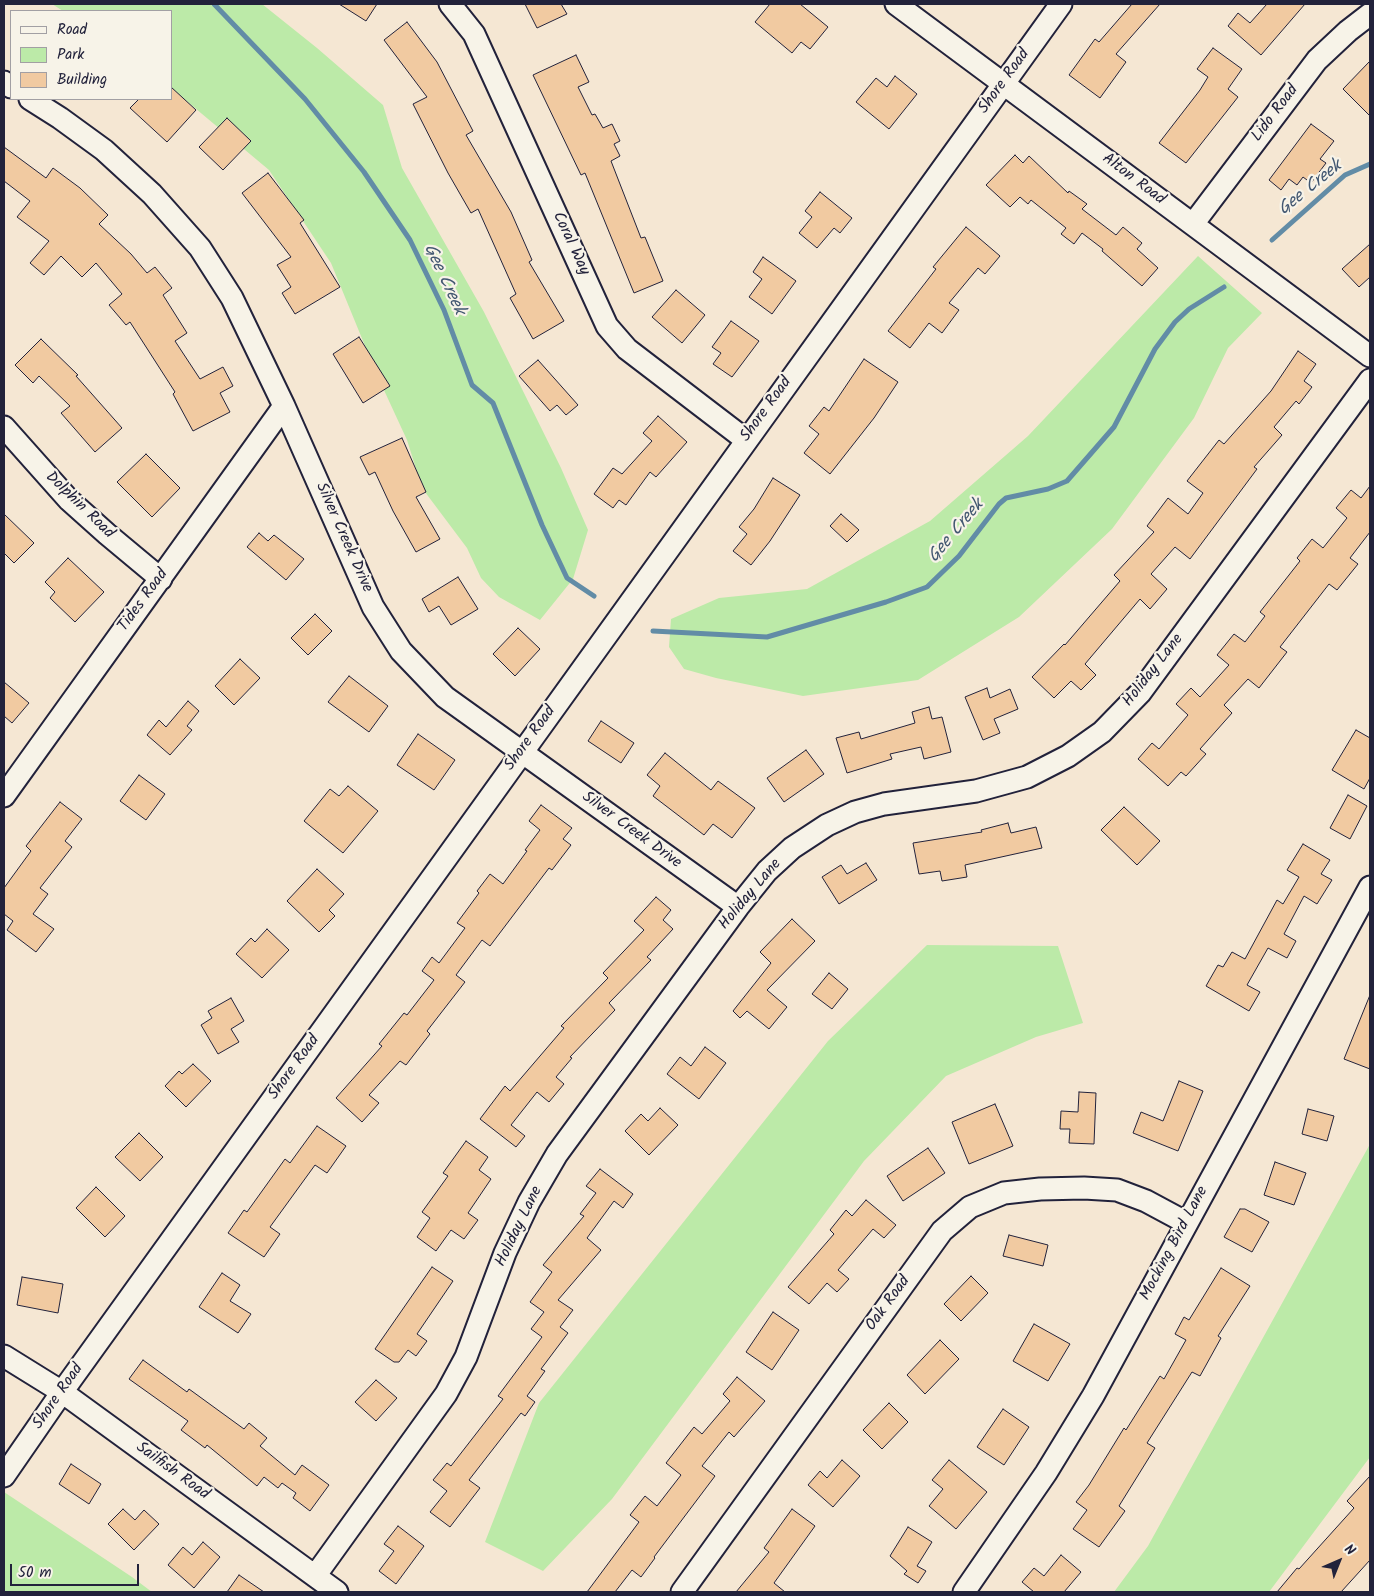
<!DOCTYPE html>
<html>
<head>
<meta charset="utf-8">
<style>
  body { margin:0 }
  #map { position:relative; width:1374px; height:1596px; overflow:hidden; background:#f5e7d3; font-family:Kalam,sans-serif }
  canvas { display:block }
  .frame { position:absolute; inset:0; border:5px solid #22223b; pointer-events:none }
  .legend { position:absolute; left:10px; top:10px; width:162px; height:90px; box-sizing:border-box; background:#f7f3e8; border:1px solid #a29fa3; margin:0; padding:6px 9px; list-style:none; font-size:15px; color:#22223b }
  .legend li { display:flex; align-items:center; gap:10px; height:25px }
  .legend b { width:25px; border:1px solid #a29fa3 }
  .north { position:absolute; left:1314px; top:1536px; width:50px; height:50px; -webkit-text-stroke:4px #f7f3e8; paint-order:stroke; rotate:44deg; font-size:14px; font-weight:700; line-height:20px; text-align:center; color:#22223b }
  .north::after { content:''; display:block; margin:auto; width:18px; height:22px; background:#22223b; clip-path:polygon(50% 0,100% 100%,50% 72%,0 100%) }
  .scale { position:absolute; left:10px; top:1564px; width:129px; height:22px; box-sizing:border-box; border:2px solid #22223b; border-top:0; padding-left:6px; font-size:15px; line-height:18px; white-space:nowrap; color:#22223b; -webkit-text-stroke:4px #f7f3e8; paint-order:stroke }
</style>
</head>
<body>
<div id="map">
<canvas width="1374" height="1596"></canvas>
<div class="frame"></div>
<ul class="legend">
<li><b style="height:6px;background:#f7f3e8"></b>Road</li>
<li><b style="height:14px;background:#bceaa8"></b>Park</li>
<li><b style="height:14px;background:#f1caa1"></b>Building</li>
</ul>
<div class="north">N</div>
<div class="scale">50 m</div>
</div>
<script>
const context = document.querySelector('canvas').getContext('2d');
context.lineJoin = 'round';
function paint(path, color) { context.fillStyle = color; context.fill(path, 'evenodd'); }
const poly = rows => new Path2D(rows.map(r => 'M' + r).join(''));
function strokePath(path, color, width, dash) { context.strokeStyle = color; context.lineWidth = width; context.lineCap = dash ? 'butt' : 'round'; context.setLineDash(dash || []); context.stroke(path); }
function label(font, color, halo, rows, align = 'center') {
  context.font = font + ' Kalam,sans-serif'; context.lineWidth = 4.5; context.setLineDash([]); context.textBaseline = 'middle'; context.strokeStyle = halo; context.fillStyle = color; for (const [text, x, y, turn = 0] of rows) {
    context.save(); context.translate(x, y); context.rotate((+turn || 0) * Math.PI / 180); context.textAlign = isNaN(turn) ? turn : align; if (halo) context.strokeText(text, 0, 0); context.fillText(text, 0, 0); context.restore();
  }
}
const green = poly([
  [52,4,262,4,317,48,383,105,402,168,484,312,561,468,588,530,573,579,540,620,499,597,481,578,467,548,422,488,407,440,377,375,331,263,269,170,171,88,171,11,63,11],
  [1198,256,1262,313,1228,348,1194,418,1112,529,1019,617,918,680,803,696,716,678,684,669,669,647,671,619,719,598,807,589,930,521,1028,436],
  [927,945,1058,946,1083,1023,1036,1037,946,1076,864,1161,612,1499,543,1571,485,1542,539,1403,828,1041],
  [1370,1144,1370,1457,1269,1592,1114,1592,1148,1546],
  [4,1492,132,1577,152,1592,4,1592]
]);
const stream = poly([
  [214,4,305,99,364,172,410,240,444,310,472,385,493,403,542,525,567,578,594,596],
  [1272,240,1345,175,1370,164],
  [653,631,767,637,886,602,927,587,959,556,999,504,1006,498,1048,489,1067,481,1114,427,1155,349,1175,322,1189,309,1224,287]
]);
const building = poly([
  [339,4,377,4,366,21,339,4],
  [525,4,561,4,567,14,537,28,525,4],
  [770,4,800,4,828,27,810,49,801,42,792,53,755,22,770,4],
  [1132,4,1160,4,1116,54,1126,62,1100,98,1069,75,1095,39,1099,42,1132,4],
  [1267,4,1305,4,1261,55,1228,26,1238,13,1250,23,1267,4],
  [407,22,437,62,473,131,466,135,511,212,532,260,529,262,564,321,533,339,510,298,516,294,478,209,471,213,448,173,413,104,427,97,384,40,407,22],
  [1213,48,1242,69,1228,89,1238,97,1186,163,1159,143,1200,90,1208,77,1197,69,1213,48],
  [576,55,589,82,578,87,592,115,595,114,603,128,612,124,620,141,614,144,620,156,611,161,641,238,645,237,663,281,634,293,585,173,581,175,533,75,576,55],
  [1370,61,1370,116,1343,89,1370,61],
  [895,76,917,94,889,129,856,102,876,78,887,87,895,76],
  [171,87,196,110,167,142,130,108,139,99,171,99,171,87],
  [227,118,251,141,223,170,199,147,227,118],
  [1311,124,1334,141,1320,159,1326,163,1311,183,1303,177,1297,185,1289,179,1281,190,1269,180,1311,124],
  [4,147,46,178,53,168,80,188,108,215,99,224,131,254,147,273,155,267,172,288,163,295,187,333,175,341,200,379,223,367,233,386,220,393,230,412,193,431,173,394,175,392,130,322,126,325,109,305,122,294,96,263,82,277,61,256,44,275,30,263,49,241,17,217,30,201,4,181,4,147],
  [1015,155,1023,163,1029,156,1068,193,1069,191,1087,204,1082,209,1116,235,1123,227,1142,243,1137,249,1158,268,1142,286,1102,251,1103,249,1082,233,1074,244,1061,234,1066,228,1031,200,1028,204,1020,197,1010,207,986,185,1015,155],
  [268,173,304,220,300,223,340,287,295,314,282,293,291,287,277,265,291,257,242,193,268,173],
  [820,192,852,218,840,233,834,228,817,248,799,233,812,217,805,211,820,192],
  [966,227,1000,256,985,274,978,268,949,303,959,310,942,333,929,323,910,348,888,331,936,269,933,267,966,227],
  [1370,244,1370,277,1359,287,1342,269,1370,244],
  [763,257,796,281,772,314,749,297,762,279,753,272,763,257],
  [676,290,705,315,682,343,652,317,676,290],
  [731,321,759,341,732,377,713,364,721,353,712,347,731,321],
  [359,337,390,386,363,403,333,354,359,337],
  [41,339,78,375,76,376,122,428,95,452,61,413,70,406,39,376,33,383,15,365,41,339],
  [1298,351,1316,364,1304,381,1312,387,1299,404,1296,401,1274,427,1282,435,1254,467,1257,469,1190,559,1175,547,1151,574,1167,589,1150,609,1140,599,1085,664,1096,675,1081,690,1071,681,1054,698,1032,677,1064,644,1065,645,1120,581,1114,575,1154,532,1147,526,1168,498,1188,514,1203,493,1187,481,1219,440,1224,444,1271,391,1298,351],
  [864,359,898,382,874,418,830,474,804,453,819,434,809,426,824,407,829,411,864,359],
  [538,360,578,405,566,415,557,405,550,411,519,376,538,360],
  [658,416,687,442,656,477,650,472,626,505,619,500,613,508,594,494,613,468,622,474,652,441,643,433,658,416],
  [402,438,426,492,416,497,440,539,416,552,393,511,375,472,369,475,360,457,402,438],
  [146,454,180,488,152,517,117,482,146,454],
  [773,478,800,495,770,541,751,565,733,551,747,534,739,527,754,509,773,478],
  [1370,486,1370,532,1350,558,1358,564,1337,590,1329,584,1280,647,1287,652,1259,688,1248,679,1224,705,1232,713,1200,749,1206,754,1186,776,1181,772,1168,786,1138,759,1152,743,1159,749,1188,715,1176,704,1191,688,1200,697,1229,665,1217,655,1234,634,1245,642,1265,616,1260,612,1300,561,1297,558,1312,539,1323,548,1347,518,1336,508,1351,490,1361,498,1370,486],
  [4,514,34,543,14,563,4,553,4,514],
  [841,514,859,530,847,542,830,526,841,514],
  [259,533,268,541,274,535,304,559,286,580,247,547,259,533],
  [68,558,104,592,75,622,50,598,55,592,45,582,68,558],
  [458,577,478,609,451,625,439,606,429,612,422,599,458,577],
  [315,614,332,631,308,655,291,638,315,614],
  [518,628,540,649,515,676,493,654,518,628],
  [240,659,260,678,234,705,215,686,240,659],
  [349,676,388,706,369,732,328,702,349,676],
  [4,682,29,703,12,723,4,716,4,682],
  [987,688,990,698,1010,689,1018,709,994,719,1000,733,983,740,965,697,987,688],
  [188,701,199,711,187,726,192,730,170,755,147,735,159,720,166,727,188,701],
  [929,707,932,719,942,717,951,752,924,759,921,747,890,754,892,759,847,773,836,738,859,732,861,739,915,723,912,712,929,707],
  [601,721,634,743,621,763,588,741,601,721],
  [1356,730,1370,738,1370,778,1364,789,1332,770,1356,730],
  [418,734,455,760,434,790,397,765,418,734],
  [806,750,824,774,784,802,767,778,806,750],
  [665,753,711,790,718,781,755,808,732,838,713,824,704,835,653,796,660,786,647,775,665,753],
  [139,775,165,794,146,820,120,801,139,775],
  [348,786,378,811,343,853,304,821,330,789,339,796,348,786],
  [1348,795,1367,806,1350,839,1330,828,1348,795],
  [60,802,82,819,65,841,72,847,40,888,48,894,33,914,54,929,36,952,7,930,13,921,4,914,4,888,31,851,26,846,60,802],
  [541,805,572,828,563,839,571,845,552,870,549,868,490,946,482,940,456,975,465,982,427,1031,430,1034,406,1065,400,1061,369,1095,379,1103,362,1122,336,1098,382,1046,379,1044,404,1013,407,1015,434,980,422,971,432,957,439,963,465,928,457,923,479,893,477,891,490,874,503,884,527,851,525,850,540,830,529,821,541,805],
  [1124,807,1160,841,1137,865,1101,830,1124,807],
  [1008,823,1011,833,1036,827,1042,848,965,865,967,877,942,881,940,871,919,874,913,843,982,832,981,830,1008,823],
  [1303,844,1330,860,1321,874,1332,880,1317,904,1304,896,1284,934,1296,941,1287,958,1268,948,1247,985,1260,992,1249,1011,1206,986,1218,965,1223,967,1232,952,1245,959,1277,900,1283,904,1299,877,1287,870,1303,844],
  [866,863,877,880,839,904,822,877,841,865,847,874,866,863],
  [317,869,344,894,329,910,335,916,319,932,287,901,317,869],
  [656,897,671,910,663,920,673,929,647,957,651,960,609,1003,615,1010,570,1057,572,1058,556,1077,564,1084,549,1102,537,1092,511,1125,525,1136,516,1147,480,1119,505,1086,510,1091,564,1028,561,1026,608,978,603,973,644,930,634,921,656,897],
  [792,919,815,941,767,990,787,1007,769,1029,747,1011,740,1018,733,1011,771,963,760,952,792,919],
  [267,929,289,950,262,978,236,954,251,938,255,942,267,929],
  [829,973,848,989,832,1009,812,994,829,973],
  [1370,995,1370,1069,1344,1059,1370,995],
  [231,998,244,1021,231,1029,239,1042,218,1054,201,1025,212,1018,208,1011,231,998],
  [705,1047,726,1063,699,1099,667,1074,680,1057,691,1066,705,1047],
  [193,1064,211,1081,186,1107,165,1086,179,1071,182,1074,193,1064],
  [1179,1081,1203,1091,1178,1151,1133,1133,1141,1112,1163,1121,1179,1081],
  [1079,1092,1096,1093,1094,1144,1069,1143,1070,1129,1060,1129,1061,1111,1078,1112,1079,1092],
  [995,1104,1013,1146,969,1164,952,1122,995,1104],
  [660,1108,678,1125,649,1155,625,1131,641,1114,648,1121,660,1108],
  [1308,1109,1334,1116,1327,1141,1302,1134,1308,1109],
  [317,1126,346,1146,327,1173,315,1165,270,1227,280,1234,264,1257,228,1233,244,1210,247,1212,285,1159,290,1163,317,1126],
  [139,1133,163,1157,140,1181,115,1157,139,1133],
  [466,1141,488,1157,479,1170,491,1179,468,1213,478,1220,464,1239,451,1230,436,1251,417,1237,430,1218,422,1212,448,1176,443,1173,466,1141],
  [928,1148,945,1173,903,1201,887,1176,928,1148],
  [1275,1162,1306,1173,1294,1205,1264,1195,1275,1162],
  [600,1169,633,1194,623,1208,614,1201,587,1238,601,1250,558,1300,573,1310,560,1327,568,1333,541,1369,545,1371,527,1396,535,1402,525,1416,521,1413,469,1480,480,1488,450,1527,430,1512,447,1491,433,1480,447,1463,451,1466,503,1399,498,1396,542,1337,531,1329,544,1312,530,1302,552,1272,543,1265,584,1216,580,1214,596,1193,586,1186,600,1169],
  [96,1187,125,1216,105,1237,76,1208,96,1187],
  [866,1200,896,1225,884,1238,873,1229,838,1270,849,1279,837,1292,827,1283,809,1304,788,1287,834,1234,830,1230,846,1210,852,1216,866,1200],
  [1240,1209,1245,1209,1269,1222,1252,1252,1224,1237,1240,1209],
  [1009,1235,1048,1245,1043,1266,1003,1256,1009,1235],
  [432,1267,453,1281,417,1334,427,1341,416,1356,408,1350,399,1362,394,1362,375,1349,432,1267],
  [1221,1268,1250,1286,1218,1336,1221,1338,1200,1376,1192,1372,1147,1443,1155,1448,1119,1506,1125,1511,1099,1547,1073,1529,1087,1510,1076,1502,1089,1485,1124,1428,1126,1430,1160,1376,1164,1379,1186,1340,1175,1334,1184,1317,1189,1320,1221,1268],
  [222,1273,240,1285,230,1301,251,1314,238,1333,199,1307,222,1273],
  [971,1276,988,1293,961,1321,944,1304,971,1276],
  [22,1277,63,1284,58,1313,17,1305,22,1277],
  [773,1312,799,1330,772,1370,746,1352,773,1312],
  [1034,1324,1070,1344,1048,1381,1013,1361,1034,1324],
  [940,1340,959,1359,925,1394,907,1375,940,1340],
  [143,1360,187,1392,189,1389,244,1429,249,1423,267,1438,260,1446,295,1475,302,1465,329,1485,310,1511,293,1498,296,1493,282,1483,278,1488,264,1477,257,1486,207,1445,205,1448,181,1430,188,1421,129,1379,143,1360],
  [737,1377,765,1401,734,1437,729,1432,702,1466,715,1476,654,1557,655,1558,641,1577,632,1570,615,1592,587,1592,639,1522,630,1515,645,1496,657,1506,681,1475,666,1463,694,1427,702,1434,730,1401,723,1394,737,1377],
  [376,1380,397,1398,376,1421,355,1402,376,1380],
  [889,1403,908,1422,882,1449,863,1430,889,1403],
  [1003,1409,1029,1427,1004,1465,977,1447,1003,1409],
  [842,1460,860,1476,833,1507,808,1485,820,1471,827,1478,842,1460],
  [949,1460,987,1492,956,1529,929,1506,943,1489,932,1480,949,1460],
  [71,1464,101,1484,89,1504,59,1484,71,1464],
  [1370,1476,1370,1560,1341,1592,1277,1592,1297,1568,1299,1569,1354,1508,1347,1501,1370,1476],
  [123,1509,135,1520,144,1510,159,1524,134,1550,108,1524,123,1509],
  [792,1509,815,1526,774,1583,785,1592,736,1592,769,1552,764,1548,792,1509],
  [398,1526,424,1546,396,1584,379,1571,394,1551,384,1544,398,1526],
  [908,1527,932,1542,917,1566,926,1571,918,1583,904,1574,907,1571,890,1556,908,1527],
  [203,1542,220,1557,194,1588,168,1565,183,1547,192,1555,203,1542],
  [1061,1555,1081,1572,1064,1592,1034,1592,1022,1582,1034,1568,1044,1576,1061,1555],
  [239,1575,264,1592,227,1592,239,1575]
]);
const minor = poly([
  [450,4,474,34,607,326,627,349,746,440],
  [896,4,1370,356],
  [4,82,11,87],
  [30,99,60,118,104,150,152,194,200,248,232,298,284,406,373,607,401,651,445,697,738,907],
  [1193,224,1317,60,1348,31,1370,14],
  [4,427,69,500,107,534,161,579],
  [4,796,284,406],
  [4,1356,62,1392,337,1592],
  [4,1476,62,1392,1061,4],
  [315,1576,446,1394,466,1357,505,1253,529,1202,557,1154,738,907,767,871,792,848,827,825,855,812,884,804,976,791,1027,777,1068,756,1102,732,1140,693,1370,380],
  [682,1592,942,1231,970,1207,1004,1193,1040,1189,1084,1188,1117,1190,1146,1201,1187,1223],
  [964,1592,1046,1473,1093,1396,1370,887]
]);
const streetNames = [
  ["Shore Road",1005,82,-54],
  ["Lido Road",1276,114,-53],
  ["Alton Road",1133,180,37],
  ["Coral Way",570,244,65],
  ["Shore Road",767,410,-54],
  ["Dolphin Road",79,506,44],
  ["Silver Creek Drive",343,538,66],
  ["Tides Road",144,601,-54],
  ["Holiday Lane",1154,671,-52],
  ["Shore Road",531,739,-54],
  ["Silver Creek Drive",631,831,36],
  ["Holiday Lane",751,895,-50],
  ["Shore Road",295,1068,-54],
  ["Holiday Lane",520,1227,-64],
  ["Mocking Bird Lane",1175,1244,-62],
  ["Oak Road",889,1304,-54],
  ["Shore Road",59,1397,-55],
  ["Sailfish Road",172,1472,36]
];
const waterNames = [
  ["Gee Creek",1311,189,-39],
  ["Gee Creek",443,280,65],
  ["Gee Creek",957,532,-50]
];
paint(green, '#bceaa8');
strokePath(stream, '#628ca6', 5);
paint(building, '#f1caa1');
strokePath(building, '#22223b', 1);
strokePath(minor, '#22223b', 25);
strokePath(minor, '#f7f3e8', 21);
label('16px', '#22223b', '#f7f3e8', streetNames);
label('italic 18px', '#425771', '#f7f3e8', waterNames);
</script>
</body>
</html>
